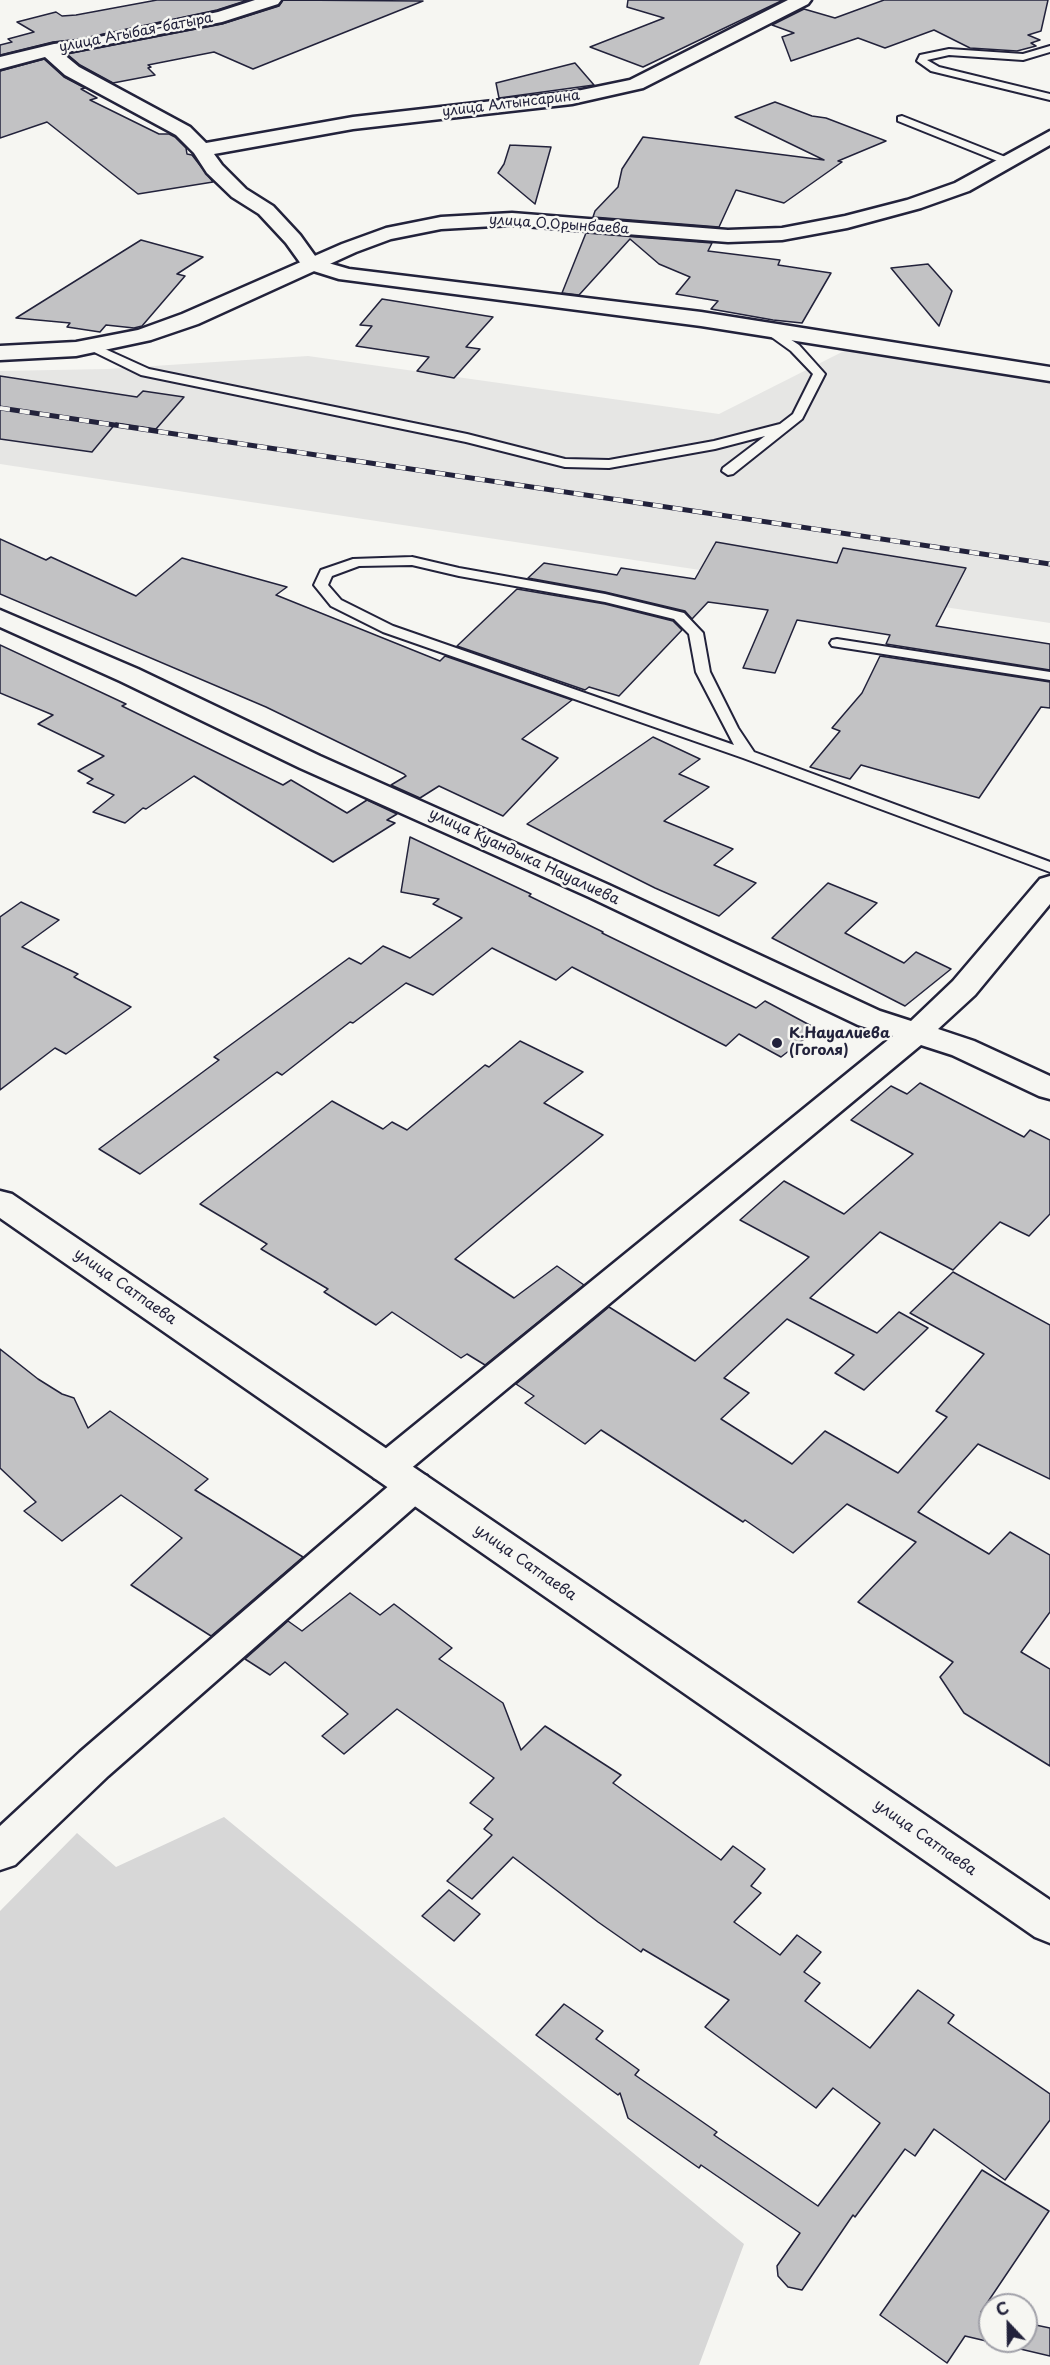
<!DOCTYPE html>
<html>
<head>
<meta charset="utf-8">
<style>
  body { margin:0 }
  #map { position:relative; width:1050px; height:2365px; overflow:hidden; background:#f6f6f2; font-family:"Playpen Sans",sans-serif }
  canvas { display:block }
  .north { position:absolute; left:978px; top:2293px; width:60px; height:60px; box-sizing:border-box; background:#f6f6f2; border:2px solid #a1a1a9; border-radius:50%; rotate:338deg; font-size:16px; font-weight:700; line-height:24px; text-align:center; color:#22223b }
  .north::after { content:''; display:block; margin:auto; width:21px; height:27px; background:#22223b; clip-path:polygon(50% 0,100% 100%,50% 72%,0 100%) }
</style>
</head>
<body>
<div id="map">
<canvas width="1050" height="2365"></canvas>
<div class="north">С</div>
</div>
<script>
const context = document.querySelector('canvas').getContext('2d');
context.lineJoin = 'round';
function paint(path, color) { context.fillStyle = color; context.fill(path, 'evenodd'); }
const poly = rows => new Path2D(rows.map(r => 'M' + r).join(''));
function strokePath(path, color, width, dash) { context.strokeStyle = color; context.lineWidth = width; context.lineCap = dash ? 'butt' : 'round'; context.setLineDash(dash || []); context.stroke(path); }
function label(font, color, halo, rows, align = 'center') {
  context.font = font + ' "Playpen Sans",sans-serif'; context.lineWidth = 5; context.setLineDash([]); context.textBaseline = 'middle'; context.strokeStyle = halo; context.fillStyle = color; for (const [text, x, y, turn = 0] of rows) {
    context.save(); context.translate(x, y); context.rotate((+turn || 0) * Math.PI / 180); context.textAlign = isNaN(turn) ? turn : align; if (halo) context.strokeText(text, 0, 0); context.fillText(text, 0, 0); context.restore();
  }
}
const built = poly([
  [844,351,1050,378,1050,623,0,464,0,371,107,369,308,356,719,414]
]);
const green = poly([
  [224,1817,744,2244,699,2365,0,2365,0,1911,77,1833,116,1867]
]);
const building = poly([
  [157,0,248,0,217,10,80,39,53,42,0,55,0,45,12,42,8,39,34,32,17,22,56,12,62,16,76,15,157,0],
  [283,0,423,1,253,69,214,52,148,65,151,67,148,68,155,75,113,83,80,65,67,54,222,24,279,6,283,0],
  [628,0,783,0,643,67,590,47,664,18,627,7,628,0],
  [884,0,1048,0,1041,31,1028,35,1040,40,1031,43,1036,46,1017,51,970,48,934,30,885,48,858,38,791,61,782,37,794,33,772,25,804,9,835,18,884,0],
  [44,59,64,77,85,88,81,89,97,98,90,100,159,134,169,134,175,137,186,148,187,154,192,155,213,182,138,194,47,122,0,138,0,71,44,59],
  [575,63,594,85,499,98,496,83,575,63],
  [775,102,812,116,826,118,886,141,838,161,842,162,784,203,736,190,719,227,593,217,595,211,618,187,622,169,643,137,824,160,735,117,775,102],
  [510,145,551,147,535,204,498,173,504,164,510,145],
  [586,233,712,243,708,251,780,260,778,265,831,273,802,323,773,320,711,309,718,301,676,294,690,277,659,264,630,239,579,295,562,293,586,233],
  [141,240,203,257,177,274,185,276,142,326,134,328,106,325,100,332,67,327,70,323,16,318,141,240],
  [928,264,952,291,939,326,891,268,928,264],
  [382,299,493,317,466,347,480,349,454,378,417,371,429,357,356,346,372,326,360,325,382,299],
  [0,376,137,397,143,391,184,397,156,429,116,423,92,452,0,439,0,376],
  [0,539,46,560,51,557,136,596,182,558,287,587,276,595,440,661,445,656,572,700,522,739,558,758,503,816,439,786,420,798,391,785,406,776,404,774,266,707,0,594,0,539],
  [716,542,837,563,843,548,966,568,936,626,1050,644,1050,670,886,644,890,635,797,620,775,673,743,668,768,610,708,602,692,619,685,611,605,592,528,578,544,563,617,575,621,568,695,579,716,542],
  [517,589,605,604,673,621,682,630,619,696,589,687,585,690,457,646,517,589],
  [0,645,126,704,122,706,283,785,291,780,347,813,367,800,397,814,387,820,395,823,333,862,194,776,146,809,143,808,125,823,93,812,114,795,87,783,93,779,78,771,104,756,38,724,53,715,0,693,0,645],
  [880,656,1050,682,1050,708,1041,707,979,798,861,765,850,779,810,767,840,731,832,728,862,693,880,656],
  [653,737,700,759,679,774,709,787,664,821,733,849,714,865,756,883,719,916,655,888,527,824,653,737],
  [410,837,531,894,529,896,603,932,602,933,756,1008,765,1001,817,1029,781,1057,739,1034,726,1046,572,967,556,980,492,948,433,995,406,983,353,1023,350,1022,282,1075,277,1072,140,1174,99,1149,219,1060,214,1057,349,958,361,964,383,946,410,958,462,918,433,904,439,899,401,892,410,837],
  [828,883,877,903,845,933,904,963,916,952,951,969,905,1006,772,938,828,883],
  [21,902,59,920,22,947,78,974,74,977,131,1007,66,1054,55,1048,0,1090,0,917,21,902],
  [520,1041,583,1072,544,1103,603,1135,455,1259,514,1298,557,1266,584,1285,485,1365,467,1354,461,1358,392,1312,376,1325,324,1292,328,1289,261,1249,267,1244,200,1204,332,1101,383,1129,392,1122,407,1130,485,1065,489,1067,520,1041],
  [920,1083,1024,1137,1030,1130,1050,1140,1050,1214,1029,1236,1000,1222,953,1270,880,1232,810,1298,877,1333,899,1312,928,1328,864,1390,835,1373,854,1355,787,1319,724,1378,749,1393,721,1419,792,1464,825,1431,898,1473,947,1417,936,1411,984,1354,910,1313,953,1272,1050,1325,1050,1479,978,1444,918,1512,989,1554,1010,1532,1050,1555,1050,1612,1021,1652,1050,1669,1050,1766,964,1713,940,1677,953,1662,858,1602,916,1542,847,1504,793,1553,745,1520,743,1522,601,1430,585,1444,525,1403,534,1396,516,1384,609,1307,695,1361,809,1257,740,1220,784,1181,844,1214,913,1154,851,1120,891,1086,907,1094,920,1083],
  [0,1349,38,1379,62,1394,74,1398,88,1428,110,1411,208,1479,195,1490,303,1557,211,1636,131,1585,182,1538,121,1495,62,1541,24,1511,36,1502,0,1468,0,1349],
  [350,1593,380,1615,394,1604,452,1648,439,1659,503,1703,521,1750,545,1726,621,1775,613,1783,721,1860,733,1846,765,1869,751,1886,761,1893,734,1922,780,1955,797,1935,821,1952,804,1972,820,1983,805,2001,870,2048,918,1990,954,2015,948,2023,1050,2094,1050,2120,1005,2180,934,2129,915,2156,905,2149,855,2217,853,2215,802,2290,788,2287,778,2276,777,2266,800,2233,701,2165,699,2168,628,2118,620,2093,618,2095,536,2035,564,2004,603,2031,596,2039,639,2070,635,2075,717,2132,714,2135,818,2206,880,2123,833,2088,816,2108,705,2027,729,2000,643,1949,641,1952,598,1922,513,1857,472,1899,447,1881,492,1835,484,1829,493,1819,470,1803,494,1778,397,1709,344,1754,322,1736,348,1714,285,1662,270,1675,245,1659,288,1621,302,1631,350,1593],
  [449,1890,480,1914,454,1941,422,1916,449,1890],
  [982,2170,1049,2211,981,2312,990,2314,990,2341,1026,2341,1026,2323,1050,2328,1050,2356,965,2336,947,2363,880,2315,982,2170]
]);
const service = poly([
  [1050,46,1050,52,1023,60,949,55,927,60,939,67,1050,94,1050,100,931,71,917,61,920,55,949,49,1023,54,1050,46],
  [902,116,1013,160,1014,162,1013,164,1005,164,898,121,898,117,902,116],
  [770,326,799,345,825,374,802,419,733,474,728,475,722,471,723,468,765,436,715,449,609,468,565,467,466,442,141,375,84,347,86,344,94,344,149,369,467,434,565,459,609,460,714,441,780,424,793,414,813,374,791,351,766,333,766,327,770,326],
  [412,557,459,568,605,594,684,613,703,633,710,672,738,728,754,752,1050,862,1050,872,743,758,383,632,331,606,314,585,321,570,353,559,412,557],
  [412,565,459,576,605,602,674,619,689,634,696,672,734,745,393,626,341,600,328,585,332,576,359,566,412,565],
  [837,639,1050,672,1050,680,832,646,830,643,832,640,837,639]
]);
const minor = poly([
  [255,0,281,0,278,4,222,22,62,53,79,67,190,127,206,143,353,117,572,92,630,80,788,0,811,0,808,4,643,88,572,104,353,129,214,154,222,165,246,189,273,206,300,235,318,260,349,269,701,312,1050,367,1050,381,701,326,339,279,304,268,286,243,259,214,232,197,207,173,194,153,176,135,65,75,45,57,0,69,0,57,54,44,80,41,218,12,255,0],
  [0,610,138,669,320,756,609,885,880,1011,911,1021,953,981,1040,879,1050,876,1050,904,975,995,938,1029,974,1041,1050,1076,1050,1099,1039,1096,952,1055,921,1045,403,1475,414,1472,427,1476,432,1486,427,1496,108,1776,15,1865,0,1870,0,1826,80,1752,398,1478,387,1482,374,1478,369,1468,374,1458,893,1036,858,1025,589,897,300,768,120,681,0,627,0,610]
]);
const tertiary = poly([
  [1050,131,1050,145,969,191,921,208,847,228,782,240,728,242,512,225,441,229,391,239,356,252,198,324,151,340,76,356,0,360,0,346,76,342,138,330,182,314,342,244,386,228,441,217,512,213,728,230,782,228,845,216,907,200,955,183,1050,131],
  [0,1191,12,1194,1050,1900,1050,1943,1035,1937,0,1218,0,1191]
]);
const rail = poly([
  [0,408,1050,564]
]);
const markers = [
  [777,1043,6,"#22223b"]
];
const farStreetnames = [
  ["улица Агыбая-батыра",136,33,-11],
  ["улица Алтынсарина",511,104,-7],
  ["улица О.Орынбаева",559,225,4]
];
const streetNames = [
  ["улица Куандыка Науалиева",524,857,25],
  ["улица Сатпаева",125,1287,35],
  ["улица Сатпаева",525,1563,35],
  ["улица Сатпаева",925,1838,35]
];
const poiNames = [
  ["К.Науалиева",789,1034],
  ["(Гоголя)",789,1051]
];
paint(built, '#e6e6e4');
paint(green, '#d7d7d7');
paint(building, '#c2c2c4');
strokePath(building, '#22223b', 1.5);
strokePath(service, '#22223b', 4);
strokePath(minor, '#22223b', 5);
strokePath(tertiary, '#22223b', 5);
paint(service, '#f6f6f2');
paint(minor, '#f6f6f2');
paint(tertiary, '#f6f6f2');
strokePath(rail, '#22223b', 5);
strokePath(rail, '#f6f6f2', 4, [10]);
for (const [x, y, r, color] of markers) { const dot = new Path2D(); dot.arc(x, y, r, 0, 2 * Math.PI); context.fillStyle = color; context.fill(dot); strokePath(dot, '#f6f6f2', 2); }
label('14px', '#22223b', '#f6f6f2', farStreetnames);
label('15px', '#22223b', '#f6f6f2', streetNames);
label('bold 15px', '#22223b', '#f6f6f2', poiNames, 'left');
</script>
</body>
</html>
